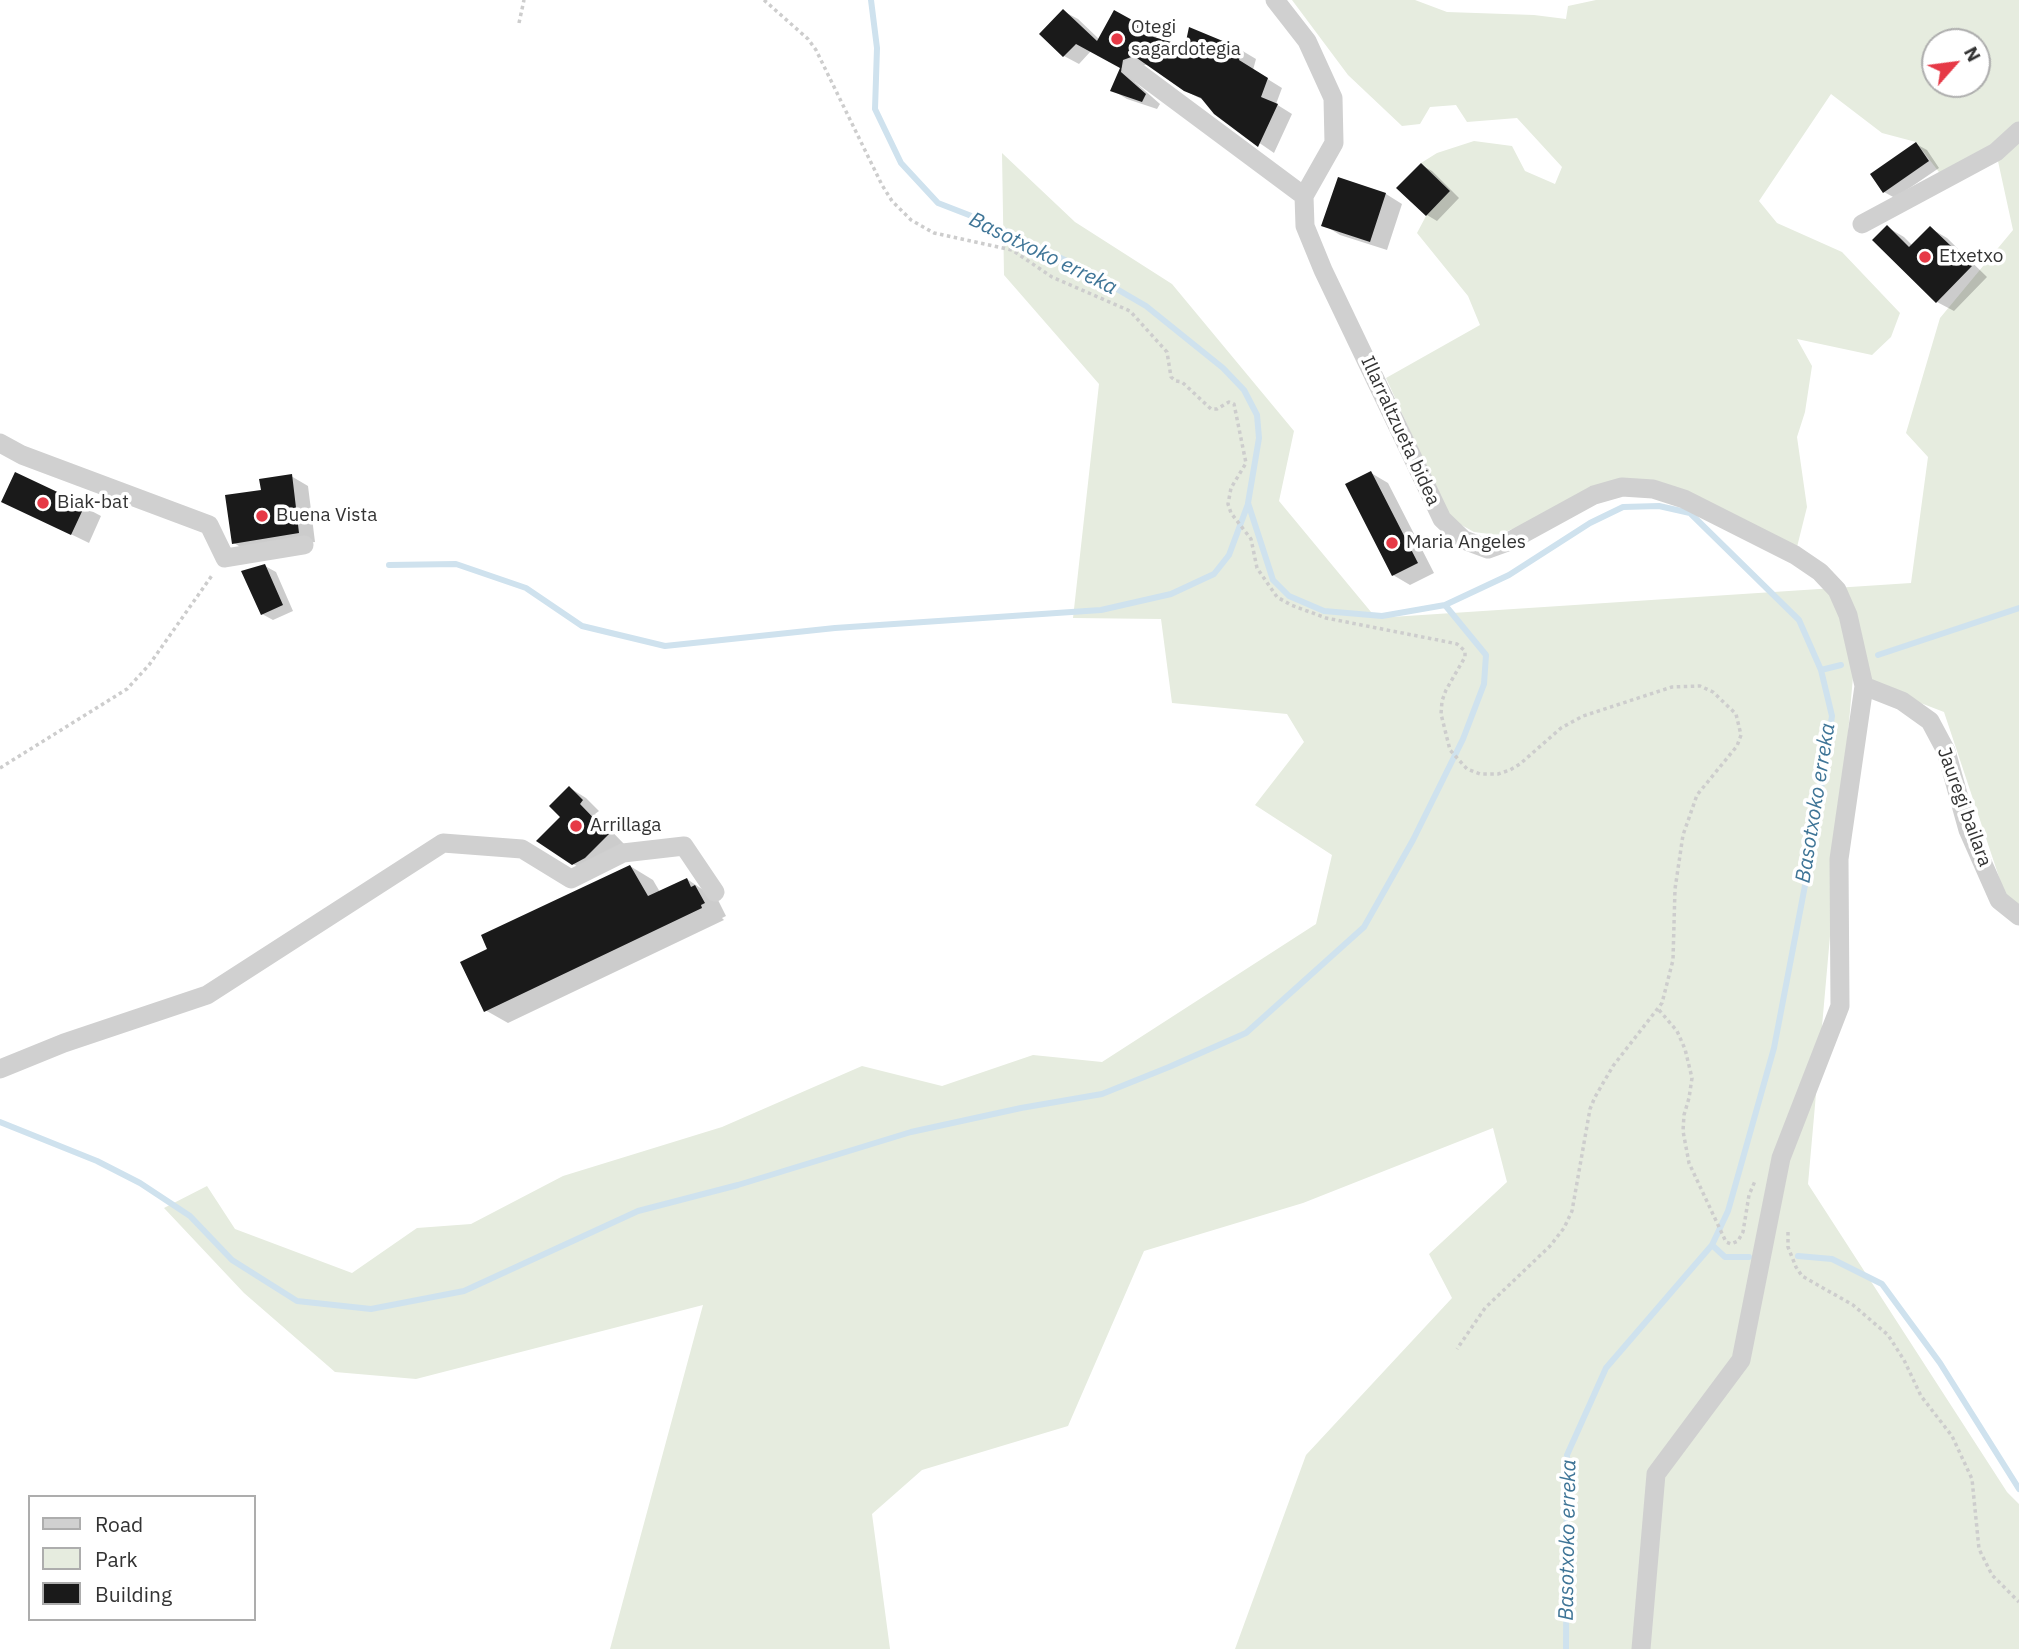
<!DOCTYPE html>
<html>
<head>
<meta charset="utf-8">
<style>
  body { margin:0 }
  #map { position:relative; width:2019px; height:1649px; overflow:hidden; background:#fff; font-family:"IBM Plex Sans",sans-serif }
  canvas { display:block }
  .legend { position:absolute; left:28px; top:1495px; width:228px; height:126px; box-sizing:border-box; background:#fff; border:2px solid #adadad; margin:0; padding:9px 12px; list-style:none; font-size:21px; color:#333 }
  .legend li { display:flex; align-items:center; gap:14px; height:35px }
  .legend b { width:35px; border:2px solid #adadad }
  .north { position:absolute; left:1921px; top:28px; width:70px; height:70px; box-sizing:border-box; background:#fff; border:2px solid #adadad; border-radius:50%; rotate:62deg; font-size:19px; font-weight:700; line-height:28px; text-align:center; color:#333 }
  .north::after { content:''; display:block; margin:auto; width:24px; height:32px; background:#e63946; clip-path:polygon(50% 0,100% 100%,50% 72%,0 100%) }
</style>
</head>
<body>
<div id="map">
<canvas width="2019" height="1649"></canvas>
<ul class="legend">
<li><b style="height:9px;background:#d0d0d0"></b>Road</li>
<li><b style="height:19px;background:#e6ecdf"></b>Park</li>
<li><b style="height:19px;background:#1a1a1a"></b>Building</li>
</ul>
<div class="north">N</div>
</div>
<script>
const context = document.querySelector('canvas').getContext('2d');
context.lineJoin = 'round';
function paint(path, color) { context.fillStyle = color; context.fill(path, 'evenodd'); }
const poly = rows => new Path2D(rows.map(r => 'M' + r).join(''));
function strokePath(path, color, width, dash) { context.strokeStyle = color; context.lineWidth = width; context.lineCap = dash ? 'butt' : 'round'; context.setLineDash(dash || []); context.stroke(path); }
function label(font, color, halo, rows, align = 'center') {
  context.font = font + ' "IBM Plex Sans",sans-serif'; context.lineWidth = 7; context.setLineDash([]); context.textBaseline = 'middle'; context.strokeStyle = halo; context.fillStyle = color; for (const [text, x, y, turn = 0] of rows) {
    context.save(); context.translate(x, y); context.rotate((+turn || 0) * Math.PI / 180); context.textAlign = isNaN(turn) ? turn : align; if (halo) context.strokeText(text, 0, 0); context.fillText(text, 0, 0); context.restore();
  }
}
const green = poly([
  [1292,0,1415,0,1447,12,1534,15,1566,19,1568,6,1596,0,2019,0,2019,906,2005,895,1944,712,1853,677,1808,1184,2007,1492,2019,1504,2019,1649,1235,1649,1306,1455,1452,1298,1429,1254,1507,1182,1493,1128,1303,1203,1144,1251,1068,1426,922,1470,872,1514,890,1649,610,1649,703,1305,416,1379,335,1372,244,1293,164,1208,207,1186,235,1229,352,1273,417,1228,471,1224,563,1176,722,1127,862,1066,942,1086,1033,1055,1102,1062,1316,924,1332,855,1255,805,1304,742,1287,714,1172,703,1161,619,1073,618,1099,384,1004,275,1002,153,1075,222,1172,284,1294,431,1279,501,1376,618,1911,583,1928,457,1906,433,1940,318,2013,230,1996,152,1945,180,1916,142,1882,133,1831,94,1759,201,1777,223,1842,252,1900,313,1891,337,1872,355,1797,339,1812,366,1805,412,1797,437,1807,507,1795,555,1684,499,1622,487,1497,535,1474,532,1456,522,1446,510,1386,378,1480,325,1468,296,1417,233,1426,216,1450,191,1421,163,1437,153,1474,141,1512,146,1525,171,1555,184,1562,167,1517,118,1467,122,1456,105,1430,107,1420,124,1402,126,1348,75],
  [1935,42,1977,42,1977,84,1935,84]
]);
const shadow = poly([
  [1063,11,1078,19,1100,40,1114,13,1157,36,1155,39,1186,48,1241,50,1256,59,1253,70,1282,88,1276,104,1292,114,1274,153,1216,113,1205,101,1184,90,1148,64,1137,68,1135,82,1160,104,1157,109,1127,99,1112,90,1122,68,1091,51,1079,64,1064,56],
  [1916,144,1927,150,1939,168,1895,198,1884,192],
  [1421,165,1432,171,1459,198,1437,221,1427,215],
  [1339,179,1386,194,1402,204,1387,250,1340,235,1324,225],
  [1887,227,1904,237,1913,246,1930,228,1947,238,1987,277,1954,311,1937,302],
  [1371,473,1388,483,1434,573,1410,585,1393,575],
  [291,476,308,486,315,542,250,553,234,543,263,492],
  [3,501,84,507,101,516,89,543],
  [265,566,276,572,293,611,273,620,262,614],
  [570,788,586,798,599,811,595,814,625,845,590,873,573,864,563,817],
  [630,866,653,880,660,892,687,879,718,900,726,916,722,918,724,920,508,1023,485,1010,490,949]
]);
const stream = poly([
  [871,0,877,48,875,109,901,163,938,203,987,222,1079,267,1146,306,1223,368,1244,390,1257,415,1259,438,1248,503,1273,580,1289,596,1324,611,1382,616,1445,605,1509,575,1590,523,1623,507,1659,506,1690,513,1799,620,1821,670,1832,716,1811,854,1774,1048,1728,1211,1712,1245,1606,1368,1567,1455,1566,1649],
  [389,565,456,564,526,588,582,626,665,646,835,628,1101,610,1171,594,1214,574,1229,555,1248,504],
  [1878,655,2019,608],
  [1821,670,1841,665],
  [0,1122,97,1161,140,1183,190,1216,232,1260,297,1301,371,1309,464,1291,638,1211,738,1185,911,1132,1021,1108,1102,1094,1169,1067,1246,1033,1364,927,1413,840,1463,739,1484,684,1486,655,1445,605],
  [1712,1245,1725,1257,1749,1257],
  [1798,1256,1832,1259,1882,1284,1940,1363,2019,1489]
]);
const building = poly([
  [1063,9,1097,41,1114,10,1143,26,1140,33,1185,46,1189,27,1242,49,1239,60,1268,78,1261,97,1278,104,1258,147,1214,114,1201,98,1184,91,1134,56,1123,60,1121,72,1146,94,1142,102,1110,91,1120,68,1076,44,1063,57,1039,34],
  [1916,142,1929,161,1883,193,1870,174],
  [1421,163,1450,191,1426,216,1396,188],
  [1338,177,1386,193,1370,242,1321,226],
  [1887,225,1909,247,1930,226,1972,266,1936,303,1872,240],
  [1371,471,1418,563,1392,576,1345,484],
  [15,472,85,505,71,535,1,502],
  [292,474,299,533,232,544,225,495,261,490,259,479],
  [265,564,283,605,261,615,241,571],
  [569,786,583,800,580,804,609,834,585,858,572,865,536,841,560,817,549,806],
  [630,865,648,896,687,878,691,887,695,885,705,903,701,905,702,908,484,1012,460,962,487,949,481,935]
]);
const path = poly([
  [764,0,808,39,816,50,882,185,892,201,911,220,934,233,1012,250,1052,277,1130,311,1167,352,1171,377,1176,381,1182,382,1211,409,1217,409,1229,402,1234,404,1246,463,1231,488,1228,504,1231,513,1251,539,1257,568,1277,597,1291,605,1326,618,1448,642,1457,644,1465,651,1465,657,1446,690,1442,701,1441,714,1450,750,1467,769,1480,774,1498,774,1510,770,1520,764,1561,728,1583,716,1672,687,1700,686,1713,692,1736,714,1741,735,1737,746,1697,795,1683,835,1675,889,1673,960,1662,1003,1613,1066,1595,1097,1590,1109,1572,1211,1564,1228,1550,1246,1485,1308,1457,1349],
  [519,23,524,0],
  [0,768,127,689,149,665,213,574],
  [1659,1010,1677,1031,1685,1049,1692,1078,1689,1098,1684,1115,1683,1131,1689,1163,1726,1242,1731,1244,1738,1241,1743,1232,1749,1195,1755,1181],
  [1788,1232,1788,1247,1796,1267,1802,1276,1853,1305,1888,1335,1904,1360,1921,1396,1952,1436,1972,1479,1979,1549,1992,1575,2019,1602]
]);
const minor = poly([
  [1275,0,1307,41,1333,98,1334,143,1304,196,1305,226,1323,270,1442,519,1464,540,1488,549,1510,541,1594,495,1622,487,1653,489,1684,499,1795,555,1820,572,1837,590,1848,615,1864,686,1839,859,1840,1006,1781,1158,1741,1360,1656,1474,1641,1649],
  [1132,68,1304,196],
  [1862,224,1996,152,2019,131],
  [0,443,22,455,209,525,225,558,304,545],
  [1864,686,1902,701,1930,721,1946,751,1968,830,1999,900,2019,916],
  [0,1069,64,1043,207,995,443,843,522,849,571,879,623,853,684,846,715,892]
]);
const markers = [
  [1117,39,7,"#e63946"],
  [1925,257,7,"#e63946"],
  [43,503,7,"#e63946"],
  [262,516,7,"#e63946"],
  [1392,543,7,"#e63946"],
  [576,826,7,"#e63946"]
];
const poiNames = [
  ["Otegi",1131,28],
  ["sagardotegia",1131,50],
  ["Etxetxo",1939,257],
  ["Biak-bat",57,503],
  ["Buena Vista",276,516],
  ["Maria Angeles",1406,543],
  ["Arrillaga",590,826]
];
const streetNames = [
  ["Illarraltzueta bidea",1400,431,65],
  ["Jauregi bailara",1964,807,70]
];
const waterNames = [
  ["Basotxoko erreka",1043,254,26],
  ["Basotxoko erreka",1816,803,-81],
  ["Basotxoko erreka",1568,1540,-89]
];
paint(green, '#e6ecdf');
paint(shadow, '#0003');
strokePath(stream, '#cfe2ee', 6);
paint(building, '#1a1a1a');
strokePath(path, '#cdcdcd', 3.5, [3.5, 3.5]);
strokePath(minor, '#d0d0d0', 19);
for (const [x, y, r, color] of markers) { const dot = new Path2D(); dot.arc(x, y, r, 0, 2 * Math.PI); context.fillStyle = color; context.fill(dot); strokePath(dot, '#fff', 2.5); }
label('19px', '#333', '#fff', poiNames, 'left');
label('19px', '#333', '#fff', streetNames);
label('italic 21px', '#3f7597', '#fff', waterNames);
</script>
</body>
</html>
